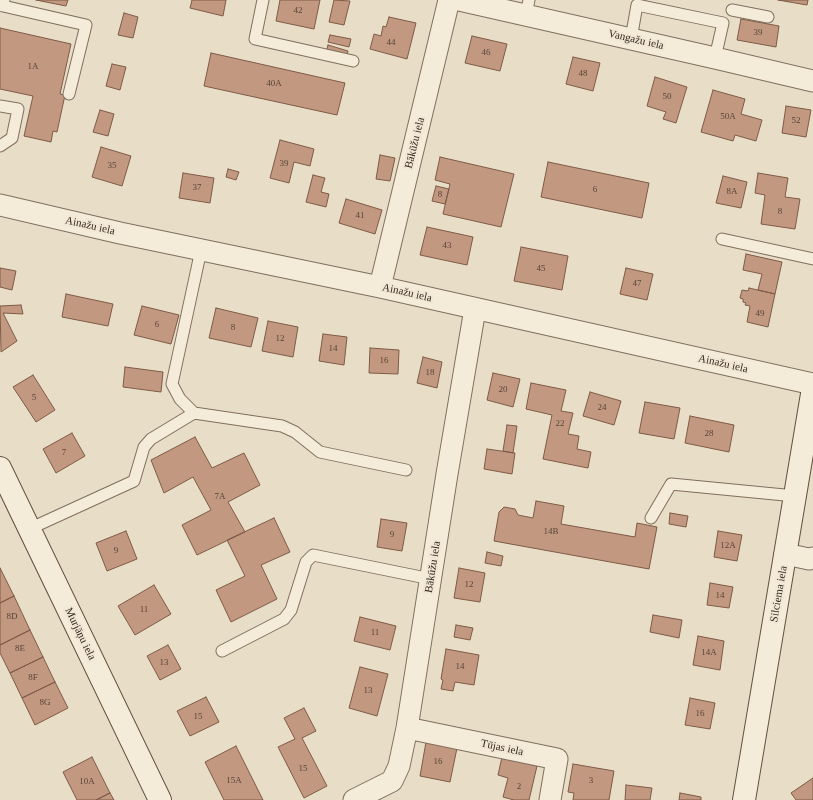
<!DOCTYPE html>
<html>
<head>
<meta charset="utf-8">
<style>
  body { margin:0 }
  canvas { display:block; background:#e8ddc6 }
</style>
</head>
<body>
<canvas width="813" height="800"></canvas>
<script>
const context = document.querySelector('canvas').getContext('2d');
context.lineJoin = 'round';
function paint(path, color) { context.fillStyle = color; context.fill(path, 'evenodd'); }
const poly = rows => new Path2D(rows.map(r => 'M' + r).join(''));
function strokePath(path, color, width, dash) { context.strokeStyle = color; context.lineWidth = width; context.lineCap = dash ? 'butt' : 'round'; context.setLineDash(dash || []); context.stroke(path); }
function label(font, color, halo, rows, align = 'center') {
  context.font = font + ' Georgia,serif'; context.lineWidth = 4; context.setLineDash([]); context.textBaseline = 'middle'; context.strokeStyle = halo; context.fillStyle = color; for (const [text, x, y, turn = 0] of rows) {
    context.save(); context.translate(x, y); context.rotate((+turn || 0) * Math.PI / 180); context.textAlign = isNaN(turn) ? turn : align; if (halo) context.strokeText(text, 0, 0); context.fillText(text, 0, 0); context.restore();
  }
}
const building = poly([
  [36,0,68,0,66,6,36,0],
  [192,0,226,0,223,16,190,8,192,0],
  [280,0,320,0,314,29,276,21,280,0],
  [334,0,350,1,344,25,329,22,334,0],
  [778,0,808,0,807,5,778,0],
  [124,13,138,17,133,38,118,35,124,13],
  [389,17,416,23,407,59,370,49,374,34,381,36,383,26,386,27,389,17],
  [741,19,779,26,776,47,737,40,741,19],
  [0,28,71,44,60,94,65,95,57,132,53,131,51,142,24,136,33,96,0,89,0,28],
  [330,35,351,39,349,47,328,42,330,35],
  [472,36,507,44,500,71,465,63,472,36],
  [328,45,348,51,346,58,326,53,328,45],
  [211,53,345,83,337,115,204,86,211,53],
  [573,57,600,63,593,91,566,84,573,57],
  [112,64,126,67,120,90,106,86,112,64],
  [655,77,687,87,676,123,663,119,666,112,647,106,655,77],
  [713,90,745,99,741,114,762,120,756,141,735,135,733,141,701,132,713,90],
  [786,106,811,110,806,137,782,133,786,106],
  [100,110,114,114,108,136,93,132,100,110],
  [280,140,314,149,310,166,294,162,289,183,270,178,280,140],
  [101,147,131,156,122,186,92,177,101,147],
  [380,155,395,158,390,181,376,179,380,155],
  [440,157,514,174,501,227,443,214,450,184,435,180,440,157],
  [548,162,649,183,642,218,541,197,548,162],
  [228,169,239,172,236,180,226,177,228,169],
  [183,173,214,178,210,203,179,198,183,173],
  [758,173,788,178,785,197,800,199,795,229,761,224,765,195,755,193,758,173],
  [313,175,325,178,321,192,329,194,326,207,306,202,313,175],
  [723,176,747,182,741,208,716,203,723,176],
  [436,186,449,189,445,204,432,201,436,186],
  [346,199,382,210,375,234,339,223,346,199],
  [427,227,473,237,467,265,420,255,427,227],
  [521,247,568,256,562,290,514,281,521,247],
  [746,254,782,262,775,294,758,290,762,274,743,270,746,254],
  [0,268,16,271,12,290,0,287,0,268],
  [626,268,653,274,647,300,620,294,626,268],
  [749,288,775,294,768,327,747,322,750,306,745,305,746,303,743,302,743,299,740,298,742,290,748,291,749,288],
  [66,294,113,304,108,326,62,317,66,294],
  [21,305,23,314,3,313,17,341,1,352,0,306,21,305],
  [142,306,179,315,171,344,134,335,142,306],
  [216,308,258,318,251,347,209,338,216,308],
  [268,321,298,327,293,357,262,351,268,321],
  [323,334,347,337,344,365,319,361,323,334],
  [370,348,399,350,398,374,369,373,370,348],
  [423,357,442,362,437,388,417,383,423,357],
  [125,367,163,372,161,392,123,387,125,367],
  [493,373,520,379,513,407,487,400,493,373],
  [33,375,55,410,36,422,13,387,33,375],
  [531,383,566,390,561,411,573,413,568,434,579,436,577,449,591,452,588,468,543,459,552,415,526,409,531,383],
  [590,392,621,401,614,425,583,416,590,392],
  [645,402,680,408,674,439,639,433,645,402],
  [690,416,734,425,729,452,685,443,690,416],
  [507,425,517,426,513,453,503,451,507,425],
  [72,433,85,456,56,473,43,449,72,433],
  [195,437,212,468,244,453,260,485,228,502,245,532,197,555,182,525,211,510,193,477,164,493,151,460,195,437],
  [487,449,515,453,512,474,484,469,487,449],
  [536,501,564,506,561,524,635,537,637,523,657,527,649,569,494,541,499,512,504,507,515,509,518,515,533,518,536,501],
  [670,513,688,516,686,527,669,524,670,513],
  [274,518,290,552,261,565,277,599,231,622,216,590,245,576,227,540,274,518],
  [381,519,407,523,402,551,377,547,381,519],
  [126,531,137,559,107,571,96,543,126,531],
  [718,531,742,535,737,561,714,557,718,531],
  [487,552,503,556,501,566,485,563,487,552],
  [0,568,14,596,0,603,0,568],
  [459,568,485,573,480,602,454,598,459,568],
  [710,583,733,587,729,608,707,605,710,583],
  [154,585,171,614,135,635,118,606,154,585],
  [14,596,30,630,0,645,0,603,14,596],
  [653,615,682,620,679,638,650,632,653,615],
  [360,617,396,626,390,650,354,641,360,617],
  [456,625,473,628,470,640,454,637,456,625],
  [30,630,43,657,10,673,0,653,0,645,30,630],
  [698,636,724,641,720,670,693,665,698,636],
  [168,645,181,669,160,680,147,656,168,645],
  [446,649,479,655,474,685,455,682,453,691,441,689,443,680,441,679,446,649],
  [43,657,55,682,22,698,10,673,43,657],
  [360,667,388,674,377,716,349,708,360,667],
  [55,682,68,708,35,725,22,698,55,682],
  [206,697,219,722,190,736,177,711,206,697],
  [690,698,715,703,710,729,685,725,690,698],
  [304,708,316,731,302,738,327,786,304,798,278,747,295,739,284,718,304,708],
  [426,742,457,748,450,782,420,776,426,742],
  [236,746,263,800,224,800,205,762,236,746],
  [92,757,110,793,96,800,77,800,63,772,92,757],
  [502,757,537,766,529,800,514,800,503,797,508,778,498,775,502,757],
  [573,764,614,771,609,800,573,800,574,793,568,792,573,764],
  [813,778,813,800,796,800,791,793,813,778],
  [626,785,652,788,650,800,625,800,626,785],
  [110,793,114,800,96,800,110,793],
  [680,793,701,797,701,800,679,800,680,793]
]);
const lane = poly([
  [4,0,3,6,86,25,69,94],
  [263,0,255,39,353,61],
  [732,10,768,17],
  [526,14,529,0],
  [631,39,637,5,723,23,715,58],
  [0,106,18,109,12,138,0,146],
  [722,239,813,259],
  [194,413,282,426,295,432,320,452,406,470],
  [651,518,671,484,795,496],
  [29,529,134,481,144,447,151,439,194,413,180,399,172,384,201,250],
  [222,651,284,619,291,610,306,562,313,555,431,579]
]);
const street = poly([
  [459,0,715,58,813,81],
  [0,205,120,233,380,287,813,384],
  [380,287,449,0],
  [785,554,809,559,813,558],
  [407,728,557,759,550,800],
  [354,800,392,781,399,766,407,728,447,474,475,309]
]);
const secondary = poly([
  [0,468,160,800],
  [744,800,813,388]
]);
const numberNames = [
  ["42",298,11],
  ["39",758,33],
  ["44",391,43],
  ["46",486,53],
  ["1A",33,67],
  ["48",583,74],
  ["40A",274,84],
  ["50",667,97],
  ["50A",728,117],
  ["52",796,121],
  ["39",284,164],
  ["35",112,166],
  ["37",197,188],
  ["6",595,190],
  ["8A",732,192],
  ["8",440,195],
  ["8",780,212],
  ["41",360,216],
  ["43",447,246],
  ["45",541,269],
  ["47",637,284],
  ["49",760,314],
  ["6",157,325],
  ["8",233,328],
  ["12",280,339],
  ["14",333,349],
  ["16",384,361],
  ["18",430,373],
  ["20",503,390],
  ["5",34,398],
  ["24",602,408],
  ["22",560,424],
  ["28",709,434],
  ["7",64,453],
  ["7A",220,497],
  ["14B",551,532],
  ["9",392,535],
  ["12A",728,546],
  ["9",116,551],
  ["12",469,585],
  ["14",720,596],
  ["11",144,610],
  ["8D",12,617],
  ["11",375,633],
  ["8E",20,649],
  ["14A",709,653],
  ["13",164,663],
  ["14",460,667],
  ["8F",33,678],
  ["13",368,691],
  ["8G",45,703],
  ["16",700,714],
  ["15",198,717],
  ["16",438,762],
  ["15",303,769],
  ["15A",234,781],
  ["3",591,781],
  ["10A",87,782],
  ["2",519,787]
];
const streetNames = [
  ["Vangažu iela",636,40,13],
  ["Bākūžu iela",415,143,-76],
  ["Ainažu iela",90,226,13],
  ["Ainažu iela",407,293,13],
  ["Ainažu iela",723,364,13],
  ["Bākūžu iela",433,567,-81],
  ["Silciema iela",779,594,-80],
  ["Murjāņu iela",80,634,64],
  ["Tūjas iela",502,748,12]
];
paint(building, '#c29980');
strokePath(building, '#7e5a47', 1);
strokePath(lane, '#816f5e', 13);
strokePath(street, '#816f5e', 23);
strokePath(secondary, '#635141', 24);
strokePath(lane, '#f4ebd8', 11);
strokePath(street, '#f4ebd8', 21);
strokePath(secondary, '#f4ebd8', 22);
label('9px', '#584438', null, numberNames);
label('11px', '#342820', '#f1e7d4', streetNames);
</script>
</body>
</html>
